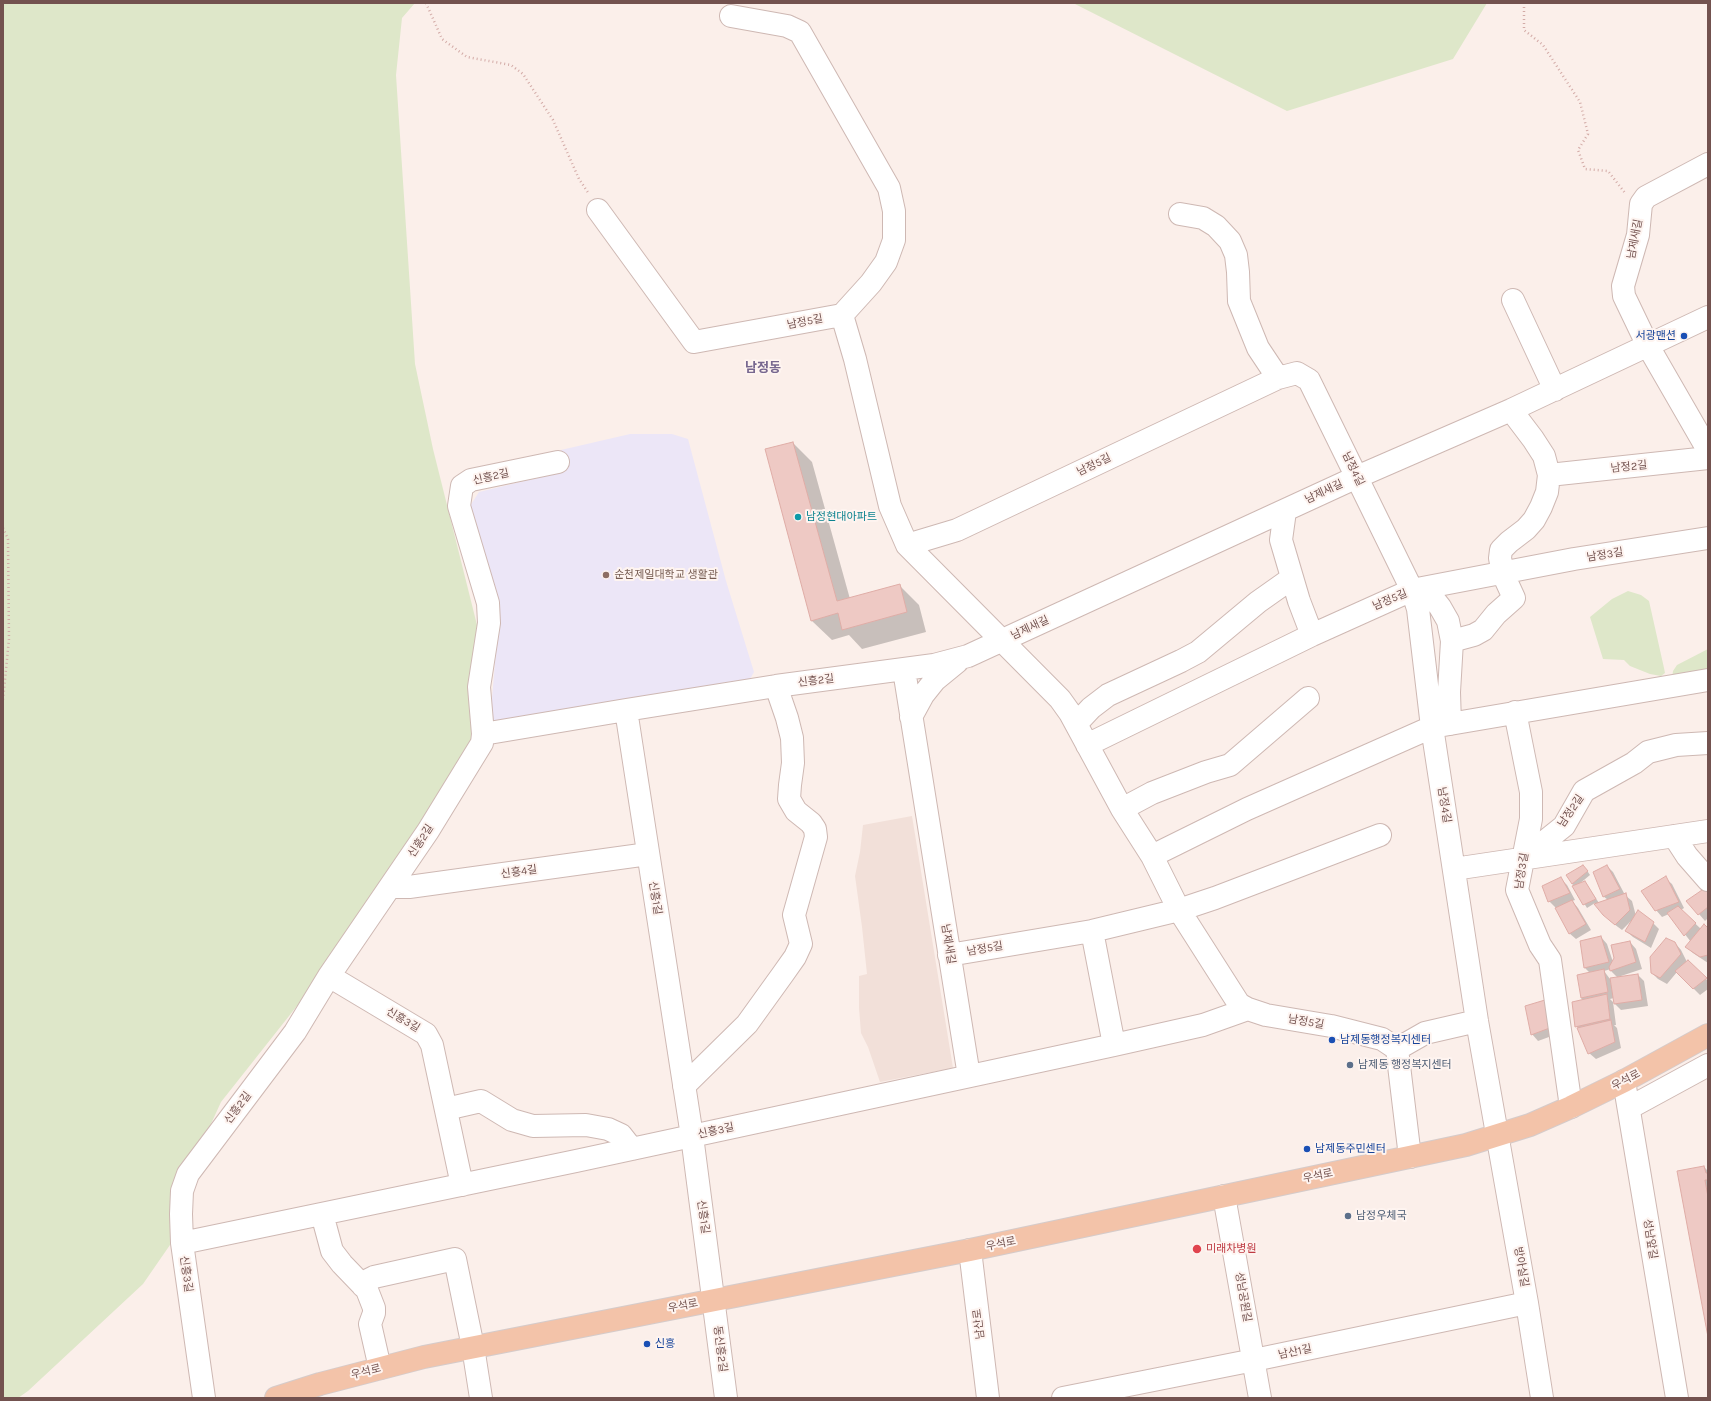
<!DOCTYPE html>
<html>
<head>
<meta charset="utf-8">
<style>
  body { margin:0 }
  #map { position:relative; width:1711px; height:1401px; overflow:hidden; background:#fbefea; font-family:Karla,sans-serif }
  canvas { display:block }
  .frame { position:absolute; inset:0; border:4px solid #73524f; pointer-events:none }
</style>
</head>
<body>
<div id="map">
<canvas width="1711" height="1401"></canvas>
<div class="frame"></div>
</div>
<script>
const context = document.querySelector('canvas').getContext('2d');
context.lineJoin = 'round';
function paint(path, color) { context.fillStyle = color; context.fill(path, 'evenodd'); }
const poly = rows => new Path2D(rows.map(r => 'M' + r).join(''));
function strokePath(path, color, width, dash) { context.strokeStyle = color; context.lineWidth = width; context.lineCap = dash ? 'butt' : 'round'; context.setLineDash(dash || []); context.stroke(path); }
function label(font, color, halo, rows, align = 'center') {
  context.font = font + ' Karla,"Noto Sans KR",sans-serif'; context.lineWidth = 4; context.setLineDash([]); context.textBaseline = 'middle'; context.strokeStyle = halo; context.fillStyle = color; for (const [text, x, y, turn = 0] of rows) {
    context.save(); context.translate(x, y); context.rotate((+turn || 0) * Math.PI / 180); context.textAlign = isNaN(turn) ? turn : align; if (halo) context.strokeText(text, 0, 0); context.fillText(text, 0, 0); context.restore();
  }
}
const residential = poly([
  [912,816,953,1068,880,1082,868,1047,861,1033,859,1008,859,976,867,974,862,927,855,876,860,852,863,825]
]);
const education = poly([
  [630,434,672,434,688,439,726,581,754,672,749,681,492,722,491,710,497,639,468,509,479,492,566,471,561,450]
]);
const green = poly([
  [3,3,415,3,402,18,396,75,415,364,433,449,477,625,474,679,474,739,323,973,221,1102,188,1174,181,1229,143,1284,28,1391,18,1398,3,1398],
  [1073,3,1487,3,1453,59,1287,111],
  [1628,591,1641,595,1649,601,1664,668,1665,673,1661,676,1650,674,1630,666,1624,660,1603,659,1590,617,1612,599],
  [1708,649,1708,674,1672,678,1673,671,1677,665]
]);
const shadow = poly([
  [793,443,812,462,850,599,899,585,919,605,926,632,862,649,849,635,832,640,812,621,766,450],
  [1607,866,1613,872,1625,895,1632,901,1636,916,1653,923,1659,929,1651,948,1633,937,1626,931,1631,921,1622,930,1610,921,1595,903,1587,908,1574,887,1575,886,1572,884,1586,869,1590,875,1578,885,1585,882,1599,903,1608,900,1603,896],
  [1665,878,1672,884,1684,908,1681,910,1701,929,1708,929,1708,963,1693,953,1687,947,1691,942,1669,914,1662,917,1656,910],
  [1561,879,1567,885,1575,900,1572,901,1578,908,1591,930,1576,939,1569,933,1556,908,1549,901],
  [1708,893,1708,918,1705,921,1699,914],
  [1601,937,1607,944,1613,962,1630,942,1636,949,1642,969,1618,977,1638,975,1644,981,1648,1006,1621,1010,1613,1002,1616,1025,1614,1025,1617,1028,1621,1048,1596,1059,1589,1053,1579,1029,1576,1026,1584,1001,1581,998,1590,973,1585,968,1581,942],
  [1611,969,1611,971,1618,978,1610,979,1604,971],
  [1614,998,1615,1004,1610,999],
  [1675,943,1681,950,1687,962,1688,961,1708,981,1708,989,1700,995,1677,972,1667,984,1658,979,1652,973],
  [1526,1007,1560,1033,1538,1041,1532,1034],
  [1704,1167,1708,1171,1708,1331]
]);
const building = poly([
  [793,442,837,601,900,584,907,612,842,630,838,613,811,621,765,449,793,442],
  [1583,865,1588,871,1572,884,1566,875,1583,865],
  [1607,865,1620,889,1603,897,1593,872,1607,865],
  [1666,876,1679,902,1655,911,1641,891,1666,876],
  [1561,877,1570,893,1548,902,1542,886,1561,877],
  [1585,881,1596,899,1583,905,1572,886,1585,881],
  [1705,888,1708,893,1708,907,1698,915,1686,901,1705,888],
  [1626,893,1630,910,1615,925,1603,915,1594,904,1626,893],
  [1572,900,1586,924,1569,934,1555,908,1572,900],
  [1678,906,1696,923,1684,936,1667,913,1678,906],
  [1638,910,1654,922,1645,942,1625,931,1638,910],
  [1704,924,1708,928,1708,955,1700,957,1685,947,1704,924],
  [1601,936,1609,962,1584,968,1580,941,1601,936],
  [1666,938,1675,942,1681,954,1660,978,1651,973,1650,957,1666,938],
  [1630,941,1636,962,1610,971,1609,967,1614,958,1611,945,1630,941],
  [1688,960,1707,978,1693,989,1675,971,1688,960],
  [1604,969,1608,992,1581,998,1577,975,1604,969],
  [1638,974,1642,1000,1614,1004,1610,978,1638,974],
  [1607,994,1610,1019,1575,1027,1572,1002,1607,994],
  [1545,1000,1555,1026,1531,1035,1525,1006,1545,1000],
  [1611,1020,1615,1042,1588,1054,1577,1028,1611,1020],
  [1704,1166,1706,1173,1708,1173,1708,1180,1705,1180,1708,1197,1708,1337,1677,1171,1704,1166]
]);
const path = poly([
  [426,3,442,39,467,57,511,65,523,74,553,120,579,179,589,194],
  [1524,3,1524,30,1543,45,1580,102,1588,134,1578,150,1585,169,1608,171,1625,193],
  [3,528,8,539,9,639,3,700]
]);
const minor = poly([
  [731,16,787,26,800,32,889,188,894,211,894,240,886,262,871,283,842,315],
  [1708,164,1646,197,1641,204,1638,235,1623,286,1624,296,1648,346,1708,450],
  [598,210,694,342,842,315,855,359,890,506,907,545,1060,699,1070,713,1122,809,1152,856,1179,910,1239,1004,1248,1009,1266,1015,1331,1026,1382,1039,1397,1049,1410,1157],
  [1180,214,1203,218,1216,226,1230,241,1236,255,1238,272,1239,301,1258,348,1278,378],
  [1513,300,1555,390],
  [1549,475,1708,458],
  [1285,511,1281,540,1299,601,1312,635],
  [907,545,957,530,1278,378,1297,373,1309,380,1412,590,1418,609,1432,727,1477,1021,1527,1303,1542,1398],
  [1425,588,1440,607,1448,621,1452,641,1449,692,1450,724],
  [1452,641,1474,635,1483,630,1496,614,1514,598,1503,574,1500,558,1501,550,1509,542,1526,529,1534,520,1541,507,1547,492,1549,475,1544,456,1533,439,1511,410],
  [904,670,969,1076],
  [626,710,692,1136,726,1398],
  [1515,712,1531,792,1531,819,1517,890,1540,945,1550,960,1571,1107],
  [911,717,923,695,935,680,957,662],
  [1076,724,1091,708,1108,695,1181,661,1198,652,1258,602,1292,578],
  [483,734,626,710,776,686,934,665,968,656,1357,477,1511,410,1708,317],
  [1087,745,1312,635,1412,590,1574,559,1708,538],
  [1122,809,1152,793,1206,772,1230,765,1308,698],
  [1674,836,1687,856,1708,880],
  [1152,856,1247,809,1432,727,1708,680],
  [1524,858,1564,826,1584,791,1634,763,1648,752,1676,745,1708,743],
  [1454,869,1708,831],
  [390,887,409,887,648,854],
  [1092,931,1114,1045],
  [949,955,1092,931,1179,910,1215,898,1380,835],
  [329,976,426,1034,432,1045,462,1185],
  [1397,1049,1425,1033,1477,1021],
  [1624,1081,1677,1398],
  [684,1086,747,1024,783,974,795,957,801,944,794,915,816,837,815,829,811,823,796,811,789,799,790,785,793,763,792,738,787,718,776,686],
  [1629,1108,1708,1065],
  [446,1109,481,1101,512,1120,533,1126,586,1125,608,1129,621,1135,632,1149],
  [1224,1196,1260,1398],
  [322,1214,332,1251,342,1264,367,1290,374,1308,374,1313,370,1324,380,1368],
  [182,1243,181,1214,182,1191,188,1174,295,1032,329,976,428,831,482,743,483,734,479,687,489,623,488,603,459,506,462,486,471,480,558,462],
  [970,1250,988,1398],
  [363,1286,368,1280,374,1277,455,1259,473,1347,481,1398],
  [204,1398,182,1243,576,1161,1114,1045,1203,1025,1248,1009],
  [1063,1398,1254,1360,1527,1303]
]);
const major = poly([
  [276,1398,320,1384,424,1357,970,1250,1466,1145,1530,1125,1571,1107,1624,1081,1708,1035]
]);
const markers = [
  [1684,336,4,"#1a4fb4"],
  [798,517,4,"#0f9aa8"],
  [606,575,4,"#8d6e63"],
  [1332,1040,4,"#1a4fb4"],
  [1350,1065,4,"#5c6f8a"],
  [1307,1149,4,"#1a4fb4"],
  [1348,1216,4,"#5c6f8a"],
  [1197,1249,5,"#e0444e"],
  [647,1344,4,"#1a4fb4"]
];
const streetNames = [
  ["남제새길",1635,239,-79],
  ["남정5길",805,322,-11],
  ["남정5길",1094,465,-26],
  ["남정2길",1629,467,-6],
  ["남정4길",1353,469,64],
  ["신흥2길",491,477,-13],
  ["남제새길",1324,492,-25],
  ["남정3길",1605,555,-9],
  ["남정5길",1390,600,-23],
  ["남제새길",1030,628,-25],
  ["신흥2길",816,681,-7],
  ["남정4길",1444,805,81],
  ["남정2길",1571,811,-56],
  ["신흥2길",421,841,-57],
  ["남정3길",1522,871,-81],
  ["신흥4길",519,872,-8],
  ["신흥1길",655,898,81],
  ["남제새길",948,944,81],
  ["남정5길",985,949,-10],
  ["신흥3길",403,1020,31],
  ["남정5길",1306,1022,10],
  ["우석로",1626,1080,-28],
  ["신흥2길",238,1108,-53],
  ["신흥3길",716,1131,-12],
  ["우석로",1318,1176,-12],
  ["신흥1길",703,1217,82],
  ["성남앞길",1650,1239,81],
  ["우석로",1001,1244,-12],
  ["방아실길",1521,1267,80],
  ["신흥3길",186,1274,82],
  ["성남공원길",1243,1297,80],
  ["우석로",683,1306,-11],
  ["남산로",979,1324,-97],
  ["동신흥2길",720,1349,83],
  ["남산1길",1295,1352,-12],
  ["우석로",366,1372,-14]
];
const transitNames = [
  ["서광맨션",1676,336,"right"],
  ["남제동행정복지센터",1340,1040],
  ["남제동주민센터",1315,1149],
  ["신흥",655,1344]
];
const cultureNames = [
  ["남정현대아파트",806,517]
];
const educationNames = [
  ["순천제일대학교 생활관",614,575]
];
const serviceNames = [
  ["남제동 행정복지센터",1358,1065],
  ["남정우체국",1356,1216]
];
const healthNames = [
  ["미래차병원",1206,1249]
];
const quarterNames = [
  ["남정동",763,368]
];
paint(residential, '#f2e0d9');
paint(education, '#ece6f7');
paint(green, '#dee7c9');
paint(shadow, '#0003');
paint(building, '#eec9c4');
strokePath(building, '#dfaca6', 1);
strokePath(minor, '#ceb8b3', 24);
strokePath(major, '#d5cbca', 24);
strokePath(path, '#d3aba7', 2.5, [1, 3]);
strokePath(minor, '#fff', 22);
strokePath(major, '#f3c3a9', 22);
for (const [x, y, r, color] of markers) { const dot = new Path2D(); dot.arc(x, y, r, 0, 2 * Math.PI); context.fillStyle = color; context.fill(dot); strokePath(dot, '#fef4f0', 1.5); }
label('11px', '#73524f', '#fef4f0', streetNames);
label('11px', '#164399', '#fef4f0', transitNames, 'left');
label('11px', '#0d838f', '#fef4f0', cultureNames, 'left');
label('11px', '#785e54', '#fef4f0', educationNames, 'left');
label('11px', '#4e5e75', '#fef4f0', serviceNames, 'left');
label('11px', '#be3a42', '#fef4f0', healthNames, 'left');
label('bold 13px', '#77678f', '#fef4f0', quarterNames);
</script>
</body>
</html>
